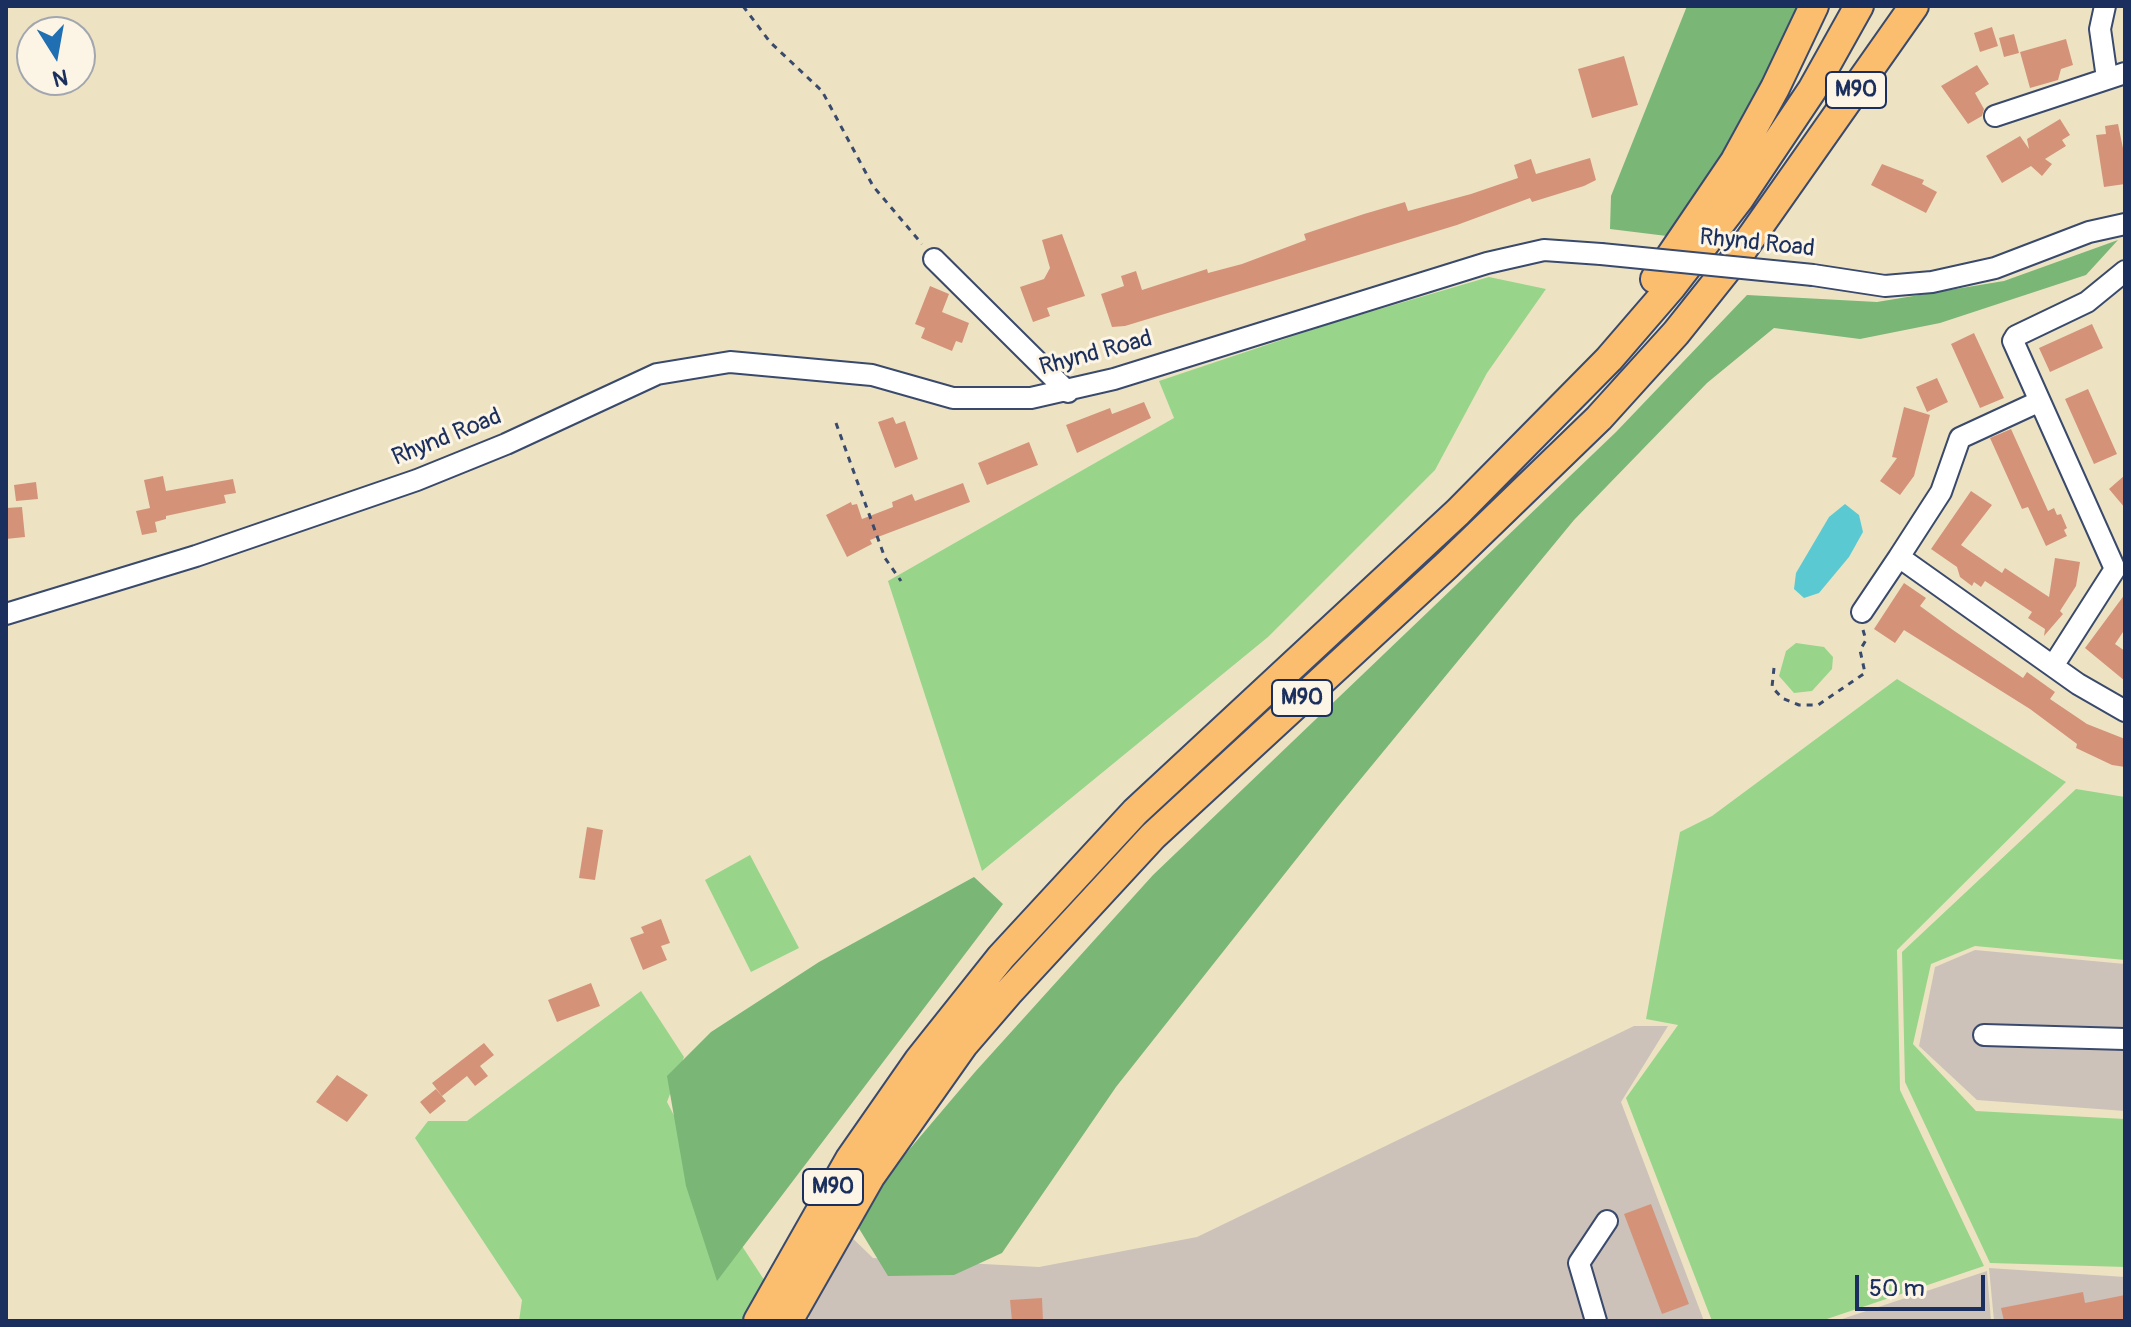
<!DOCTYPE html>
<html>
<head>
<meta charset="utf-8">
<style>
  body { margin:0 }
  #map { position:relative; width:2131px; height:1327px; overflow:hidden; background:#ede3c3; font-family:Pangolin,sans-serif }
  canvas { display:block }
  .frame { position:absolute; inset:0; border:8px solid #1b2f5e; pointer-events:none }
  .north { position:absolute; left:16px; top:16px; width:80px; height:80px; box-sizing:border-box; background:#fcf5e5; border:2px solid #a2a6af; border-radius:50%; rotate:169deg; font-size:22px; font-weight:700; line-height:32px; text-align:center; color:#1b2f5e }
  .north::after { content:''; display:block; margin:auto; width:28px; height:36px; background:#1f6fb2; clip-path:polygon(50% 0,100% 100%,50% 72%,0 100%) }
  .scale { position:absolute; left:1855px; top:1275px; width:130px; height:36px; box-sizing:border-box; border:4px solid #1b2f5e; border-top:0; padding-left:10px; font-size:24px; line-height:28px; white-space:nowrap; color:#1b2f5e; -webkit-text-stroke:6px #fcf5e5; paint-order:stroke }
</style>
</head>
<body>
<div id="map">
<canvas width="2131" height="1327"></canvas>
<div class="frame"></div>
<div class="north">N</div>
<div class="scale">50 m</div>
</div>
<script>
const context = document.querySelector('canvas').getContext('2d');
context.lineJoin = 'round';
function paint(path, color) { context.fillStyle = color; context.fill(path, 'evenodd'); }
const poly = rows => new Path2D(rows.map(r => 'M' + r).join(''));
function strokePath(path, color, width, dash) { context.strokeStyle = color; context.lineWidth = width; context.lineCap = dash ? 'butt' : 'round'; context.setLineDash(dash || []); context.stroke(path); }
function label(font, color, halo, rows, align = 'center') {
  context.font = font + ' Pangolin,sans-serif'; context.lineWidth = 6; context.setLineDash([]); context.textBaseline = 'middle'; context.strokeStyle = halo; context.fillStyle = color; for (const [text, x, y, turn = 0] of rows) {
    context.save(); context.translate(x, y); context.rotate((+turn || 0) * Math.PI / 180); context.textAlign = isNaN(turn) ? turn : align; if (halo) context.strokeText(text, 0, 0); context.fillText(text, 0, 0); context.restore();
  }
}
const industrial = poly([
  [1975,950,2125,964,2125,1111,1977,1100,1919,1046,1935,967],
  [1634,1026,1668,1026,1621,1102,1704,1321,810,1321,799,1280,843,1229,873,1258,1039,1267,1197,1237],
  [1989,1268,2125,1277,2125,1321,1994,1321],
  [1987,1271,1991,1321,1836,1321]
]);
const green = poly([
  [1489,277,1546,289,1487,373,1435,470,1268,637,982,871,888,581,1174,418,1159,381,1332,323],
  [1796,643,1824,647,1833,657,1832,669,1812,691,1794,693,1779,676,1786,651],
  [1897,679,2066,782,1897,950,1900,1090,1984,1266,1821,1321,1712,1321,1626,1098,1678,1025,1646,1019,1680,832,1712,816],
  [2076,789,2125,797,2125,960,1975,946,1931,964,1913,1044,1976,1111,2125,1119,2125,1267,1990,1263,1905,1082,1902,952],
  [750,855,799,948,751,972,705,880],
  [641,991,684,1057,667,1102,740,1243,791,1321,519,1321,522,1300,415,1138,428,1121,467,1121]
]);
const forest = poly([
  [1687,6,1799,6,1786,43,1675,237,1610,229,1611,196],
  [2118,240,2086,275,1940,323,1860,339,1774,328,1707,383,1574,520,1336,809,1116,1087,1002,1253,954,1275,888,1276,852,1217,975,1072,1153,875,1616,432,1747,295,1877,302,2004,281],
  [974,877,1003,904,717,1281,686,1186,667,1076,711,1032,819,962]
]);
const water = poly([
  [1845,504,1859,515,1863,532,1849,557,1819,593,1804,598,1794,589,1796,573,1829,517]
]);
const building = poly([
  [1992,27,1998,46,1980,52,1974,33],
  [2014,34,2019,53,2004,57,1999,38],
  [2066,39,2073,65,2061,69,2058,80,2030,88,2020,52],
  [1624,56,1638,105,1592,118,1578,69],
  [1977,65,1989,84,1975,93,1984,109,1982,116,1968,124,1941,86],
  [2060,119,2070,135,2062,140,2066,146,2045,159,2052,164,2042,176,2031,166,2002,183,1986,156,2020,136,2029,149,2027,139],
  [2118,124,2125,158,2125,184,2104,187,2096,135,2106,134,2105,126],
  [1590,158,1596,180,1584,186,1532,202,1530,198,1457,225,1125,326,1112,327,1101,294,1124,286,1121,276,1136,271,1142,290,1207,269,1208,273,1242,264,1306,240,1304,234,1364,214,1405,202,1408,211,1471,194,1518,178,1514,165,1531,159,1536,174],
  [1882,164,1924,180,1922,184,1937,192,1926,213,1871,185],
  [1062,234,1085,296,1047,308,1050,316,1033,322,1020,287,1044,279,1050,268,1042,240],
  [930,286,949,294,942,312,969,323,962,343,956,341,952,351,921,338,925,328,915,324],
  [2092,324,2103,348,2050,372,2039,348],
  [1974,333,2004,398,1980,408,1951,344],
  [1937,378,1948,402,1927,412,1916,387],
  [2088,389,2117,454,2094,464,2065,399],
  [1144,402,1151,418,1077,453,1066,425,1110,408,1112,414],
  [1904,407,1930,415,1914,476,1900,495,1880,481,1897,458,1892,457],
  [893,417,896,424,905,421,918,459,895,468,878,422],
  [2011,429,2048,511,2054,508,2057,515,2061,514,2067,528,2064,530,2067,536,2046,546,2028,507,2022,509,1990,438],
  [1029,442,1038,465,987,485,978,463],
  [2125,475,2125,508,2109,489],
  [163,476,166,491,233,479,236,493,224,495,226,503,166,516,166,519,155,522,157,532,142,535,136,511,150,508,144,480],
  [36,482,38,499,16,501,14,485],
  [963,483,970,502,870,540,872,544,847,557,826,515,851,502,852,505,857,504,862,519,893,507,892,502,912,494,915,501],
  [1971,491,1992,505,1961,545,2002,573,2005,568,2049,597,2055,558,2080,562,2076,586,2060,611,2063,614,2044,636,2045,629,2028,618,2032,612,1985,581,1981,587,1974,582,1972,586,1960,577,1957,567,1931,549],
  [22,507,25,537,6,539,6,508],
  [1904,583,1926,598,1920,606,1953,630,2023,678,2027,672,2055,692,2050,699,2087,724,2125,739,2125,767,2112,765,2076,748,2077,744,2030,709,1904,630,1895,643,1874,629],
  [2125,594,2125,629,2115,644,2125,651,2125,681,2085,648],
  [587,827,603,830,595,880,579,878],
  [661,919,670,943,661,946,667,960,643,970,630,938,644,933,641,927],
  [591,983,600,1006,557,1022,548,1000],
  [484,1043,494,1055,480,1066,488,1076,475,1086,467,1076,442,1096,432,1083],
  [337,1075,368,1095,347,1122,316,1102],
  [436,1089,446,1101,430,1114,420,1102],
  [1651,1204,1689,1304,1662,1314,1624,1214],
  [2083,1292,2085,1303,2125,1295,2125,1321,2004,1321,2001,1308],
  [1042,1298,1043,1321,1012,1321,1010,1300]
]);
const path = poly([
  [743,6,770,42,822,91,873,186,922,244],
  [836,423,885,558,901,581],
  [1774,668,1772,687,1782,698,1799,705,1818,705,1865,673,1860,650,1866,640,1863,630]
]);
const minor = poly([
  [2105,6,2100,29,2107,78],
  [1995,116,2125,73],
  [934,259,1068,392],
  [1813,275,1885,286,1932,282,1995,268,2089,232,2125,224],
  [2038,402,1960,438,1941,492,1899,557,2078,684,2125,711],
  [1862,612,1899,557],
  [6,614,196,556,417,480,506,444,657,374,730,362,872,375,953,398,1031,398,1114,379,1487,263,1544,250,1601,254],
  [2053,666,2115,569,2013,341,2016,336,2087,302,2125,271],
  [1984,1035,2125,1039],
  [1596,1321,1579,1263,1607,1221]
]);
const highway = poly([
  [1655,279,1735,161,1775,88,1814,6],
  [758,1321,850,1159,919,1060,1001,957,1135,812,1458,512,1609,359,1672,286,1739,199,1812,90,1859,6],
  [788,1321,870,1177,964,1044,1008,993,1153,836,1447,565,1599,418,1676,333,1743,249,1914,6]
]);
const minorBridge = poly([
  [1601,254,1813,275]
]);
const shields = [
  [1856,90,60],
  [1302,698,60],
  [833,1187,60]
];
const shieldNames = [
  ["M90",1856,90],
  ["M90",1302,698],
  ["M90",833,1187]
];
const streetNames = [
  ["Rhynd Road",1757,244,6],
  ["Rhynd Road",1096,354,-15],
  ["Rhynd Road",447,438,-22]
];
paint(industrial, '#ccc2b9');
paint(green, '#98d58a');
paint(forest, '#7ab676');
paint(water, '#5bc9d1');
paint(building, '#d49379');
strokePath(minor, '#3a4a6d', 24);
strokePath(highway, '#3a4a6d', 32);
strokePath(path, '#3a4a6d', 3, [6, 6]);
strokePath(minor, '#fff', 20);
strokePath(highway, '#fbbe6e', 28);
strokePath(minorBridge, '#3a4a6d', 24, []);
strokePath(minorBridge, '#fff', 20);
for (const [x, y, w] of shields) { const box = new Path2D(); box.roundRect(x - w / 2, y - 18, w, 36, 6); context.fillStyle = '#fcf5e5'; context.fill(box); strokePath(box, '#1b2f5e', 2); }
label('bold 22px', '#1b2f5e', null, shieldNames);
label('24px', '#1b2f5e', '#fcf5e5', streetNames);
</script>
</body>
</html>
